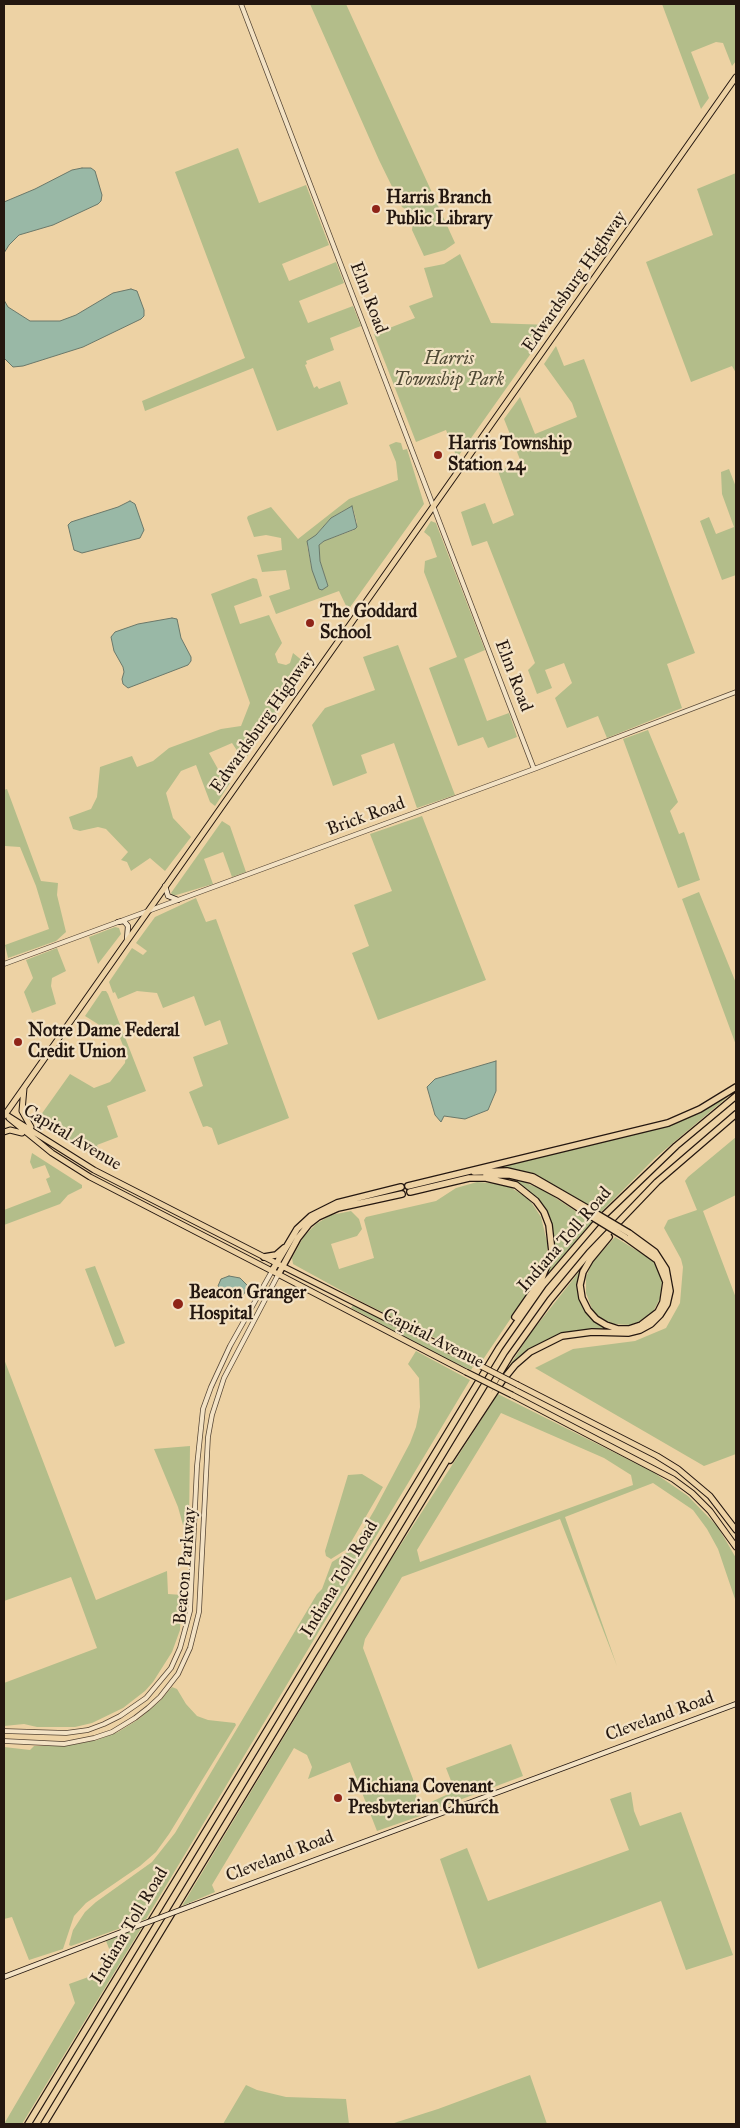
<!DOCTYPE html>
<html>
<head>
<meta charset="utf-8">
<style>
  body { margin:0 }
  #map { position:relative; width:740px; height:2128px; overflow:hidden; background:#edd2a4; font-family:"IM FELL Great Primer",serif }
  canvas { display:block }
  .frame { position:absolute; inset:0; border:5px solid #241710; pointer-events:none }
</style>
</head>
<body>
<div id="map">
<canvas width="740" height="2128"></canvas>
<div class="frame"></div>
</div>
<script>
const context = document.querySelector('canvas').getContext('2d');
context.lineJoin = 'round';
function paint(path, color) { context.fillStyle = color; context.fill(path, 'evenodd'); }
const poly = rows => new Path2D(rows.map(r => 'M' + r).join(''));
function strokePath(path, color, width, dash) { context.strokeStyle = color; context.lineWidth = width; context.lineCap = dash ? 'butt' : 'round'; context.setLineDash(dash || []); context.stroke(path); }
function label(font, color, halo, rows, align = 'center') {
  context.font = font + ' "IM FELL Great Primer",serif'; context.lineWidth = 4.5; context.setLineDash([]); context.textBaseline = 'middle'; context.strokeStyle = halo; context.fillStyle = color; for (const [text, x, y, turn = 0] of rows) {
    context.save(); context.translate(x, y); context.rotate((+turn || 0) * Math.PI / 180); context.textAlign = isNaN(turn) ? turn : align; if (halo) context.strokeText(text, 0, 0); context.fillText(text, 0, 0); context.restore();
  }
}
const green = poly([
  [310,4,346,4,455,243,445,250,424,256,412,230,413,222,408,211,402,207,379,160],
  [662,4,736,4,736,61,732,66,723,43,716,42,691,52,709,98,701,109],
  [238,148,259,203,306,185,329,245,282,264,289,281,336,262,344,283,299,301,308,323,353,306,361,326,330,338,334,350,306,361,307,364,305,365,314,388,317,386,319,389,340,381,348,404,277,431,253,368,145,411,142,401,245,358,175,172],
  [736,173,736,373,732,366,691,382,646,262,713,235,697,189],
  [460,254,491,323,551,325,457,458,446,430,416,442,374,334,415,318,409,306,433,297,424,268,444,264],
  [556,346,564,366,584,359,695,653,667,664,682,708,607,738,598,716,567,728,555,698,572,683,564,663,545,670,552,688,537,694,528,670,535,663,487,541,472,546,461,512,485,503,493,524,514,515,498,471,521,462,504,419,520,397,535,434,577,417,572,403,544,364],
  [396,442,401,443,403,450,407,449,424,504,348,610,339,591,276,614,269,596,290,589,286,570,262,572,257,555,282,550,281,538,266,535,254,537,247,518,248,516,271,507,298,539,349,499,398,480,396,462,389,445],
  [348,508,353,508,357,523,354,530,324,541,319,545,318,550,320,561,328,586,312,570,307,545,331,518],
  [729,469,736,487,736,575,722,580,700,521,709,517,716,534,734,527,722,494,721,472],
  [431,521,436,523,437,526,485,650,464,659,487,721,509,713,517,737,488,748,483,737,458,746,429,668,457,657,424,572,425,561,437,557,430,537,424,532],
  [253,578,257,579,262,596,234,606,240,624,269,615,282,643,275,654,278,663,286,665,290,663,293,653,309,666,244,761,232,743,209,753,223,778,230,783,215,806,210,802,196,765,181,771,166,793,173,818,191,837,165,871,150,858,131,871,127,862,121,860,128,852,106,829,98,827,80,831,73,829,69,817,91,809,97,797,100,767,132,756,137,767,153,761,169,748,221,729,241,726,250,703,211,594],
  [398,645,455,795,417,808,394,743,361,755,367,773,333,786,312,725,325,708,375,690,363,657],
  [648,730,678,802,670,811,679,834,684,832,700,880,678,888,623,739],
  [7,789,41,881,58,883,57,895,66,932,56,941,8,958,5,945,49,929,36,886,20,847,5,846,4,841,4,790],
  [422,816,486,980,378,1020,352,953,369,946,354,905,392,891,370,834],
  [222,821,230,826,246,872,232,877,223,852,204,859,213,884,173,896,171,893],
  [699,892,736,983,736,1045,682,899],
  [196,898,206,922,216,919,289,1118,218,1145,212,1128,207,1126,203,1127,189,1092,203,1086,193,1057,228,1044,220,1020,205,1026,194,996,163,1008,157,993,137,991,118,999,115,992,113,993,109,982,132,948,143,955,147,951,136,943,155,917],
  [115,927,119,928,121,934,98,964,89,937],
  [57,948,66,971,52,978,51,986,56,1004,32,1013,24,992,33,978,26,960],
  [102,991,106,991,108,994,146,1091,107,1106,118,1137,97,1145,101,1155,95,1157,38,1119,70,1074,94,1088,110,1082,125,1063,126,1053,120,1038,85,1016],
  [736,1090,655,1158,601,1212,533,1173,497,1166,646,1131,709,1107],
  [736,1137,736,1195,703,1211,736,1298,736,1454,704,1466,535,1368,573,1349,635,1341,666,1328,680,1303,683,1267,681,1259,664,1228,668,1220,697,1210,685,1181,688,1177],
  [32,1153,82,1185,82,1188,68,1195,60,1204,4,1225,4,1210,51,1192,46,1179,50,1177,45,1165,33,1169,30,1162],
  [510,1179,524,1182,545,1191,592,1222,547,1275,554,1248,551,1227,539,1201,525,1188],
  [477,1182,500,1184,510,1187,529,1199,541,1217,548,1246,545,1263,536,1281,482,1361,364,1303,293,1264,292,1258,304,1236,316,1224,331,1215,351,1211,359,1219,362,1229,357,1236,331,1244,339,1269,374,1258,364,1220,366,1217,436,1201,456,1188],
  [615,1237,652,1260,657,1266,662,1282,660,1298,653,1312,638,1322,630,1325,613,1324,599,1317,592,1309,586,1293,586,1277,592,1263],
  [95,1266,125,1343,115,1347,85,1269],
  [582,1268,581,1301,610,1329,610,1331,554,1337,534,1347,504,1374,530,1334],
  [353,1305,423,1341,473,1367,471,1370,451,1361,351,1308],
  [416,1351,470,1380,146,1919,71,1946,69,1945,70,1941,73,1930,85,1912,96,1902,152,1862,175,1833,317,1594,322,1589,332,1562,351,1550,375,1509,410,1443,416,1427,420,1407,419,1378,408,1364],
  [4,1359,96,1600,167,1571,168,1594,182,1595,180,1630,172,1652,153,1682,145,1691,123,1708,92,1723,75,1727,37,1727,24,1724,4,1726,4,1683,97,1648,71,1577,4,1601],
  [498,1394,653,1472,688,1496,718,1527,736,1558,736,1602,718,1549,707,1529,693,1510,653,1483,565,1517,617,1666,560,1519,402,1577,365,1639,363,1648,413,1779,420,1816,377,1831,350,1762,308,1779,312,1767,307,1755,294,1748,212,1885,215,1892,182,1906,385,1569],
  [501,1413,604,1458,631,1475,633,1485,420,1562,417,1550],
  [190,1446,189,1523,183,1525,178,1507,154,1449],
  [362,1474,383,1487,347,1549,331,1559,326,1556,325,1551,348,1475],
  [172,1687,177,1689,186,1704,197,1716,208,1720,235,1723,236,1725,169,1834,156,1852,140,1866,86,1903,74,1916,63,1949,29,1960,12,1917,4,1919,4,1747,30,1750,34,1746,65,1746,97,1740,118,1732,139,1719,160,1701],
  [511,1744,523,1776,425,1813,422,1806,455,1791,446,1768],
  [631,1792,634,1811,640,1826,681,1812,733,1955,686,1970,661,1901,478,1969,440,1859,467,1848,488,1901,629,1850,610,1799],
  [142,1927,22,2124,4,2124,75,2003,69,1984,94,1975,110,1951,106,1941],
  [530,2075,547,2124,391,2124,438,2109],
  [246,2085,257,2090,286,2097,346,2099,349,2124,223,2124]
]);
const water = poly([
  [82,168,91,168,95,171,102,195,101,201,98,204,53,225,19,235,9,245,4,253,4,202,35,189,72,170,82,168],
  [131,289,137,291,144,310,144,316,141,319,83,347,23,366,13,367,4,358,4,300,8,307,30,321,60,321,76,315,113,293,131,289],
  [130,501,135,504,144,530,140,538,82,553,74,550,68,525,71,522,118,507,130,501],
  [352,506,357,527,355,529,324,541,319,545,320,561,328,586,322,590,319,589,312,570,307,541,316,535,331,518,352,506],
  [172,618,177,619,181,638,191,657,191,661,188,665,128,688,123,684,122,679,124,672,123,667,114,651,111,637,115,632,138,624,172,618],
  [496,1061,496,1091,488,1110,465,1119,444,1116,441,1122,435,1115,427,1087,435,1079,496,1061],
  [229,1276,240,1278,247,1285,244,1294,238,1300,229,1296,218,1286,221,1279,229,1276]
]);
const tertiary = poly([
  [241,4,534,769],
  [4,964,534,769,736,692],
  [4,1731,66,1733,88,1730,104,1724,120,1716,146,1698,171,1668,180,1648,190,1611,197,1466,203,1409,211,1387,230,1346,272,1271],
  [4,1741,64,1744,94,1738,112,1732,135,1718,148,1708,160,1697,178,1674,190,1648,199,1612,208,1437,212,1415,224,1378,279,1273]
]);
const secondary = poly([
  [165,886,168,896,178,900],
  [118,922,124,921,128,926,127,940],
  [191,1906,736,1704],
  [4,1977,132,1928]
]);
const primary = poly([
  [65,1029,736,77],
  [24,1088,22,1111,31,1127],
  [5,1114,94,1170,278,1264],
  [4,1116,61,1035],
  [9,1118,52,1153,90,1177,272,1271],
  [4,1132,10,1130,22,1133]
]);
const trunk = poly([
  [278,1264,471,1361],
  [272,1271,466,1372],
  [518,1385,657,1456,678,1469,710,1496,736,1530],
  [512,1395,673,1479,692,1493,710,1511,736,1547]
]);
const motorway = poly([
  [474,1172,507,1171,533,1177,592,1211],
  [486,1175,510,1175,531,1180,559,1195,589,1215],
  [408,1186,668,1123,700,1109,736,1087],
  [410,1192,469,1178,486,1178,516,1185,536,1201,544,1212,549,1225,552,1252,542,1278,515,1317],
  [609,1237,590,1260,583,1272,580,1285,582,1298,588,1310,596,1319,606,1325,618,1329,629,1329,641,1325,658,1312,663,1302,666,1282,657,1260,625,1237],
  [264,1257,276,1255,284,1248],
  [272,1271,297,1229,311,1216,337,1203,401,1187],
  [279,1273,298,1238,309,1224,318,1217,338,1208,402,1194],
  [450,1460,502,1381,515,1365,530,1352,562,1336,592,1332,628,1333,640,1330,651,1324,660,1315,667,1304,670,1291,666,1269,655,1252,629,1233],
  [28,2124,499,1348,543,1285,596,1223,676,1146,736,1096],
  [44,2124,510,1356,550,1300,589,1253,657,1182,736,1114]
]);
const secondaryBridge = poly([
  [132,1928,191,1906]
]);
const trunkBridge = poly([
  [471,1361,518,1385],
  [466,1372,512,1395]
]);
const motorwayBridge = poly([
  [592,1211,629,1233],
  [589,1215,625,1237]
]);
const markers = [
  [376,209,5,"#8f2418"],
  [438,455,5,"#8f2418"],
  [310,623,5,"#8f2418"],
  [18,1042,5,"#8f2418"],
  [178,1304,6,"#8f2418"],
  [338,1798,5,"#8f2418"]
];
const poiNames = [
  ["Harris Branch",386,199],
  ["Public Library",386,220],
  ["Harris Township",448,445],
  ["Station 24",448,466],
  ["The Goddard",320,613],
  ["School",320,634],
  ["Notre Dame Federal",28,1032],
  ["Credit Union",28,1053],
  ["Beacon Granger",189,1294],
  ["Hospital",189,1315],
  ["Michiana Covenant",348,1788],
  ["Presbyterian Church",348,1809]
];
const streetNames = [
  ["Edwardsburg Highway",575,282,-55],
  ["Elm Road",368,298,69],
  ["Elm Road",513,676,69],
  ["Edwardsburg Highway",263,723,-55],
  ["Brick Road",366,817,-20],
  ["Capital Avenue",72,1138,31],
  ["Indiana Toll Road",565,1240,-49],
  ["Capital Avenue",433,1339,27],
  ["Beacon Parkway",186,1566,-85],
  ["Indiana Toll Road",340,1579,-59],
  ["Cleveland Road",660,1717,-20],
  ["Cleveland Road",280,1857,-21],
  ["Indiana Toll Road",130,1926,-59]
];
const parkNames = [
  ["Harris",449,360],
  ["Township Park",449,381]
];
paint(green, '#b3bd8a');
paint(water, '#99b8a6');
strokePath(water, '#6a786a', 1);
strokePath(tertiary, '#564635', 5.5);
strokePath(secondary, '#241710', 6);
strokePath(primary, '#241710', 7);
strokePath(trunk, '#241710', 7);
strokePath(motorway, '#241710', 8);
strokePath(tertiary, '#f3e2c4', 4);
strokePath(secondary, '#f3e2c4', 4.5);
strokePath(primary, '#edd2a4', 5);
strokePath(trunk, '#edd2a4', 5);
strokePath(motorway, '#edd2a4', 5.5);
strokePath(secondaryBridge, '#241710', 6, []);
strokePath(trunkBridge, '#241710', 7, []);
strokePath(motorwayBridge, '#241710', 8, []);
strokePath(secondaryBridge, '#f3e2c4', 4.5);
strokePath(trunkBridge, '#edd2a4', 5);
strokePath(motorwayBridge, '#edd2a4', 5.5);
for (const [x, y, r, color] of markers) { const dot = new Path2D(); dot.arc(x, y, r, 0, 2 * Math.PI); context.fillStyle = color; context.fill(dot); strokePath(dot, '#f3e2c4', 2); }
label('bold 18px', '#241710', '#f3e2c4', poiNames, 'left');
label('18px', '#241710', '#f3e2c4', streetNames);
label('italic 18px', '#4f4935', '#f3e2c4', parkNames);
</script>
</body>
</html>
